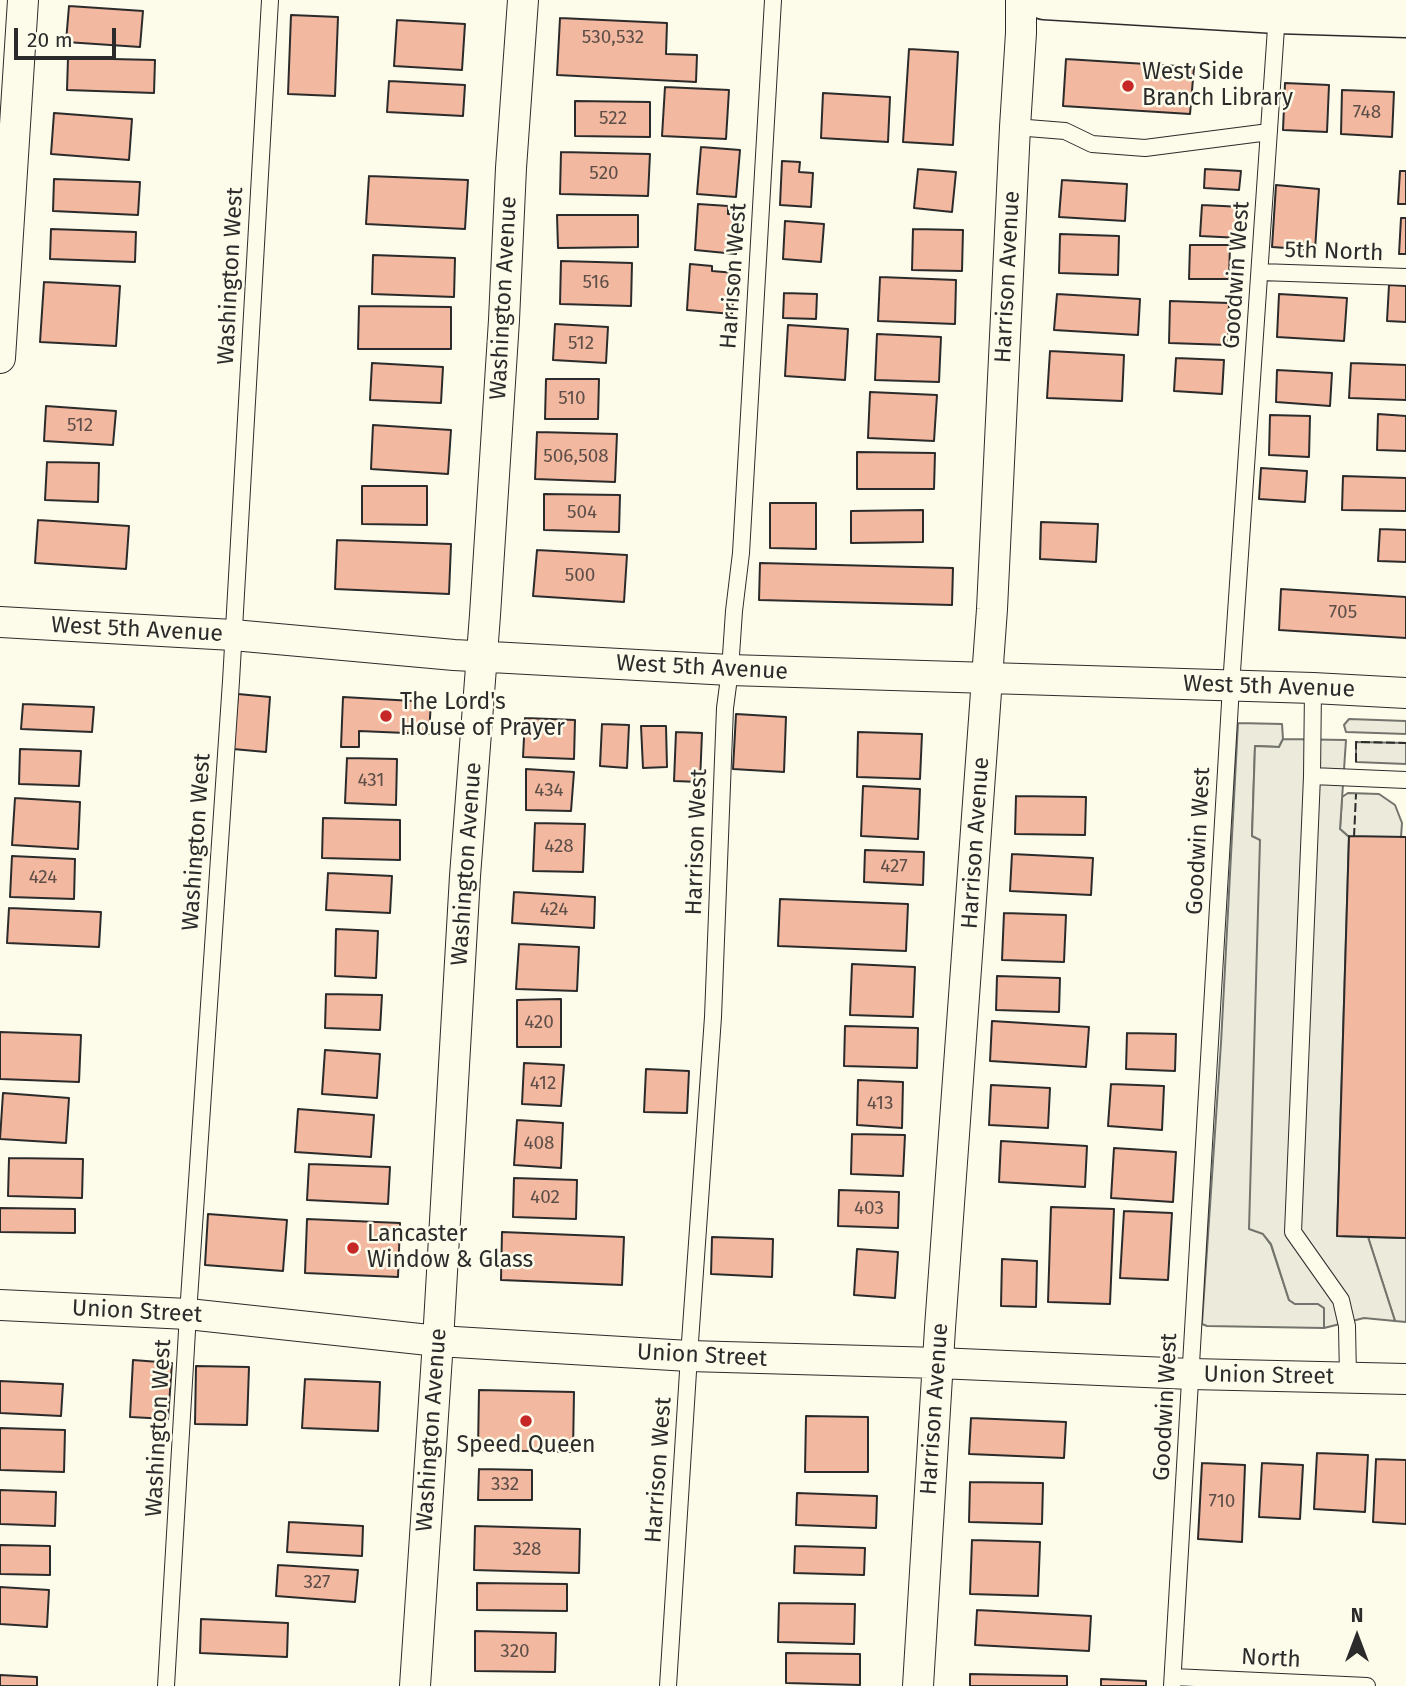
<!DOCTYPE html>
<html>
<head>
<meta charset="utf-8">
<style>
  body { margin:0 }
  #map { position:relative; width:1406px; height:1686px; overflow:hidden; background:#fdfbea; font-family:"Fira Sans",sans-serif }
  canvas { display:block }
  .north { position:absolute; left:1322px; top:1602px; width:70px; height:70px; -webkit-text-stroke:5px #fdfbea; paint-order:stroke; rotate:0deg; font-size:19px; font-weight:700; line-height:28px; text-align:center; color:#2b2b2b }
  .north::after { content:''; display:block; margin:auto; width:24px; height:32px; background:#2b2b2b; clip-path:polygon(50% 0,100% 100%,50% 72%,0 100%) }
  .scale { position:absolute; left:14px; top:28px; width:102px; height:32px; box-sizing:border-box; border:4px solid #2b2b2b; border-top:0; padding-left:9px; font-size:21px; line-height:24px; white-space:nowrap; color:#2b2b2b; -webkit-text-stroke:5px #fdfbea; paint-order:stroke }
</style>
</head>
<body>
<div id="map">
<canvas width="1406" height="1686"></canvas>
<div class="north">N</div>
<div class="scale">20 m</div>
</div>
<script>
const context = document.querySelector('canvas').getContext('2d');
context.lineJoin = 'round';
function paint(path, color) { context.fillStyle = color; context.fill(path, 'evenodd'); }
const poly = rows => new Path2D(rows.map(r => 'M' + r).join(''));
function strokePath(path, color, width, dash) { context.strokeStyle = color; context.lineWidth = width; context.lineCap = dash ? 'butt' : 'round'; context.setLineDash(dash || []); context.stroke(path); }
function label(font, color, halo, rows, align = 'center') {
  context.font = font + ' "Fira Sans",sans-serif'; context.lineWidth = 5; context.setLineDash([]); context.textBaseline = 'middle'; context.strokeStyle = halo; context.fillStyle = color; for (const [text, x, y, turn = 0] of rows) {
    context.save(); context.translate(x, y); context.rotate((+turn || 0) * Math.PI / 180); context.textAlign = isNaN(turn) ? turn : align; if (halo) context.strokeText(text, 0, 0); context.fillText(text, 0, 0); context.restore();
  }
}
const green = poly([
  [1349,719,1406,721,1406,734,1346,732,1344,725,1349,719],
  [1238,723,1282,724,1283,739,1279,747,1255,746,1252,836,1260,839,1263,1234,1271,1245,1289,1300,1295,1304,1318,1304,1324,1308,1324,1328,1207,1326,1202,1324,1221,1043,1238,723],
  [1356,742,1406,743,1406,764,1356,762,1356,742],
  [1348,793,1379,794,1395,805,1402,823,1401,837,1349,837,1340,829,1342,797,1348,793],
  [1368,1237,1406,1238,1406,1322,1395,1321,1368,1237]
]);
const parking = poly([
  [1283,739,1346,740,1340,829,1349,837,1337,1236,1368,1237,1395,1321,1364,1318,1324,1328,1324,1308,1318,1304,1295,1304,1289,1300,1271,1244,1263,1234,1249,1229,1260,840,1252,836,1255,746,1279,747,1283,739]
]);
const building = poly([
  [69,6,143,11,140,47,66,42,69,6],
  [291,15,338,17,335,96,288,94,291,15],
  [560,18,667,23,666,54,697,55,696,82,557,75,560,18],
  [397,20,465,24,462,70,394,66,397,20],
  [909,49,958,52,953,145,903,142,909,49],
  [68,58,155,60,154,93,67,90,68,58],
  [1066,59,1194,67,1190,114,1063,106,1066,59],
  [389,81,465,85,463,116,387,112,389,81],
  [1285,83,1329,85,1327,132,1283,130,1285,83],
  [665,87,729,90,726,139,662,136,665,87],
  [1342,90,1394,92,1392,137,1341,134,1342,90],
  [823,93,890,97,888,142,821,138,823,93],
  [575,101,650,102,650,137,575,136,575,101],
  [54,113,132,119,129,160,51,154,54,113],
  [701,147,740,150,736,197,697,194,701,147],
  [561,152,650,154,648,196,560,194,561,152],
  [782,161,800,162,799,172,813,173,811,207,780,205,782,161],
  [918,169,956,172,952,212,914,208,918,169],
  [1205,169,1241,171,1239,190,1204,188,1205,169],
  [1400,171,1406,171,1406,204,1398,204,1400,171],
  [369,176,468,180,465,229,366,224,369,176],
  [54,179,140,182,138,215,53,211,54,179],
  [1062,180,1127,184,1125,221,1059,217,1062,180],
  [1276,185,1319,189,1315,250,1272,247,1276,185],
  [698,204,728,206,728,214,739,215,736,254,695,250,698,204],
  [1202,205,1243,207,1241,238,1200,236,1202,205],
  [557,215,638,215,638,247,558,248,557,215],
  [1401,218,1406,218,1406,254,1399,254,1401,218],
  [785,221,824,224,821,262,783,259,785,221],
  [51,229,136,232,135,262,50,259,51,229],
  [913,229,963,230,962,271,912,270,913,229],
  [1060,234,1119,236,1118,275,1059,273,1060,234],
  [1190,245,1230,245,1229,279,1189,279,1190,245],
  [373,255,455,258,454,297,372,294,373,255],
  [561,261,632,263,631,306,560,304,561,261],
  [690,264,712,266,712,271,735,273,732,314,687,310,690,264],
  [880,277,956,280,955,324,878,321,880,277],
  [44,282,120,286,116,346,40,342,44,282],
  [1389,285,1406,286,1406,322,1387,321,1389,285],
  [784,293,817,294,816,319,783,318,784,293],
  [1057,294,1140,299,1138,335,1054,330,1057,294],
  [1279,294,1347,298,1344,341,1277,337,1279,294],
  [1170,301,1229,303,1228,345,1169,343,1170,301],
  [359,306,451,307,451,349,358,349,359,306],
  [555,324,608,327,606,363,553,360,555,324],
  [788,325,848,329,845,380,785,376,788,325],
  [877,334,941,337,939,382,875,380,877,334],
  [1050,351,1124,355,1122,401,1047,398,1050,351],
  [1176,358,1224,360,1222,394,1174,391,1176,358],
  [372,363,443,367,441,403,370,400,372,363],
  [1351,363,1406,365,1406,400,1349,398,1351,363],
  [1277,370,1332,373,1330,406,1276,402,1277,370],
  [546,379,599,379,598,419,545,419,546,379],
  [870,392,937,395,934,441,868,438,870,392],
  [46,406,116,411,113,445,44,441,46,406],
  [1378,414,1406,416,1406,451,1377,450,1378,414],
  [1270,415,1310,416,1309,457,1269,455,1270,415],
  [373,425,451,430,448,474,371,469,373,425],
  [537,432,617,434,615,482,535,479,537,432],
  [857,452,935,453,934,489,857,489,857,452],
  [47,462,99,463,98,502,45,500,47,462],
  [1261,468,1307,471,1305,502,1259,499,1261,468],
  [1343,476,1406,478,1406,511,1342,510,1343,476],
  [362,486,427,486,427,525,362,524,362,486],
  [544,494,620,495,619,532,544,530,544,494],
  [770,503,816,503,816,549,770,548,770,503],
  [923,510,923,542,851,543,851,511,923,510],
  [38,520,129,526,126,569,35,563,38,520],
  [1041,522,1098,524,1096,562,1040,559,1041,522],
  [1380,529,1406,530,1406,562,1378,561,1380,529],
  [337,540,451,544,449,594,335,589,337,540],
  [537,550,627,555,624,602,533,596,537,550],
  [760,563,953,568,952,605,759,600,760,563],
  [1281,589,1406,597,1406,638,1279,630,1281,589],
  [238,694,270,697,266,752,233,749,238,694],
  [343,697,431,702,429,734,359,731,359,747,341,747,343,697],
  [23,704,94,707,92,732,21,729,23,704],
  [736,714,786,717,784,772,733,769,736,714],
  [525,718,575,720,574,759,523,757,525,718],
  [602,724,629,725,627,768,600,766,602,724],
  [641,726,666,726,667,767,643,768,641,726],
  [676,732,702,733,700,782,674,781,676,732],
  [858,732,922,734,920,779,857,777,858,732],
  [20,749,81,751,79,786,19,784,20,749],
  [347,758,397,759,396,805,345,803,347,758],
  [526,769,574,772,571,811,526,810,526,769],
  [863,786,920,789,918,839,861,836,863,786],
  [1016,796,1086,797,1085,835,1015,834,1016,796],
  [15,798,80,802,78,849,12,845,15,798],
  [323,818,400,820,400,860,322,858,323,818],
  [535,823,585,824,583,872,533,871,535,823],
  [1349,836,1406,837,1406,1238,1337,1236,1349,836],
  [865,850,924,852,923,885,864,882,865,850],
  [1012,854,1093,858,1091,895,1010,891,1012,854],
  [12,856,75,859,74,899,10,897,12,856],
  [328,873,392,876,390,913,326,910,328,873],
  [514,892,595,897,594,928,512,923,514,892],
  [780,899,908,904,906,951,778,946,780,899],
  [9,908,101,912,99,947,7,943,9,908],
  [1004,913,1066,915,1064,962,1002,960,1004,913],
  [336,929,378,931,376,978,335,976,336,929],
  [519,944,579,947,577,991,516,989,519,944],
  [852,964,915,967,913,1017,850,1015,852,964],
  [997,976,1060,978,1059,1012,996,1010,997,976],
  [326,994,382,995,380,1030,325,1028,326,994],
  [561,999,561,1047,517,1047,517,1000,561,999],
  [992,1021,1089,1027,1086,1067,990,1061,992,1021],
  [845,1026,918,1028,917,1068,844,1066,845,1026],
  [0,1032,81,1035,79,1082,0,1079,0,1032],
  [1127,1033,1176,1034,1175,1071,1126,1069,1127,1033],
  [325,1050,380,1054,377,1098,322,1094,325,1050],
  [524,1063,564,1065,561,1106,522,1104,524,1063],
  [646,1069,689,1071,687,1113,644,1112,646,1069],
  [858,1080,903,1082,902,1128,857,1125,858,1080],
  [1111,1084,1164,1086,1162,1130,1108,1126,1111,1084],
  [991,1085,1050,1088,1048,1128,989,1125,991,1085],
  [3,1093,69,1098,66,1143,0,1139,3,1093],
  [298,1109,374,1115,371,1157,295,1152,298,1109],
  [517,1120,563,1123,561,1168,514,1165,517,1120],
  [852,1134,905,1135,903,1176,851,1174,852,1134],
  [1001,1141,1087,1146,1085,1187,999,1182,1001,1141],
  [1114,1148,1176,1152,1173,1202,1111,1198,1114,1148],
  [9,1158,83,1159,82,1198,8,1196,9,1158],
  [309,1164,390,1167,388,1204,307,1200,309,1164],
  [514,1178,577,1180,576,1219,513,1217,514,1178],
  [839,1190,899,1192,898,1228,838,1226,839,1190],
  [1051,1207,1114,1209,1110,1304,1048,1302,1051,1207],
  [0,1208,75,1209,75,1233,0,1232,0,1208],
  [1124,1211,1172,1213,1168,1280,1120,1278,1124,1211],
  [208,1214,287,1220,283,1271,205,1265,208,1214],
  [307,1219,400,1223,398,1277,305,1273,307,1219],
  [502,1232,624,1237,622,1285,501,1280,502,1232],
  [712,1237,773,1239,772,1277,711,1274,712,1237],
  [857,1249,898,1252,895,1298,854,1295,857,1249],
  [1002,1259,1037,1261,1036,1307,1001,1306,1002,1259],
  [133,1360,172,1363,168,1419,130,1417,133,1360],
  [196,1366,249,1367,247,1425,195,1424,196,1366],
  [305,1379,380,1382,378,1431,302,1428,305,1379],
  [0,1381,63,1384,61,1416,0,1413,0,1381],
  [479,1390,574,1392,573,1452,478,1450,479,1390],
  [806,1416,868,1417,868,1472,805,1472,806,1416],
  [971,1418,1066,1422,1064,1458,969,1454,971,1418],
  [0,1428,65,1430,64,1472,0,1470,0,1428],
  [1317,1453,1368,1455,1365,1512,1314,1509,1317,1453],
  [1376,1459,1406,1460,1406,1524,1373,1522,1376,1459],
  [1202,1463,1245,1465,1242,1542,1198,1539,1202,1463],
  [1262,1463,1303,1465,1300,1519,1259,1517,1262,1463],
  [479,1469,532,1470,532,1500,478,1500,479,1469],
  [970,1482,1043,1483,1042,1524,969,1522,970,1482],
  [0,1490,56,1492,55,1526,0,1524,0,1490],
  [797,1493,877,1496,876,1528,796,1525,797,1493],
  [289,1522,363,1526,362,1556,287,1552,289,1522],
  [475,1526,580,1529,579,1573,474,1570,475,1526],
  [972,1540,1040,1542,1038,1596,970,1594,972,1540],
  [0,1545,50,1546,50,1575,0,1574,0,1545],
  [795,1546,865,1548,864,1575,794,1573,795,1546],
  [278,1565,358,1570,355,1602,276,1596,278,1565],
  [477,1583,567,1584,567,1611,477,1610,477,1583],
  [0,1587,49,1590,47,1627,0,1624,0,1587],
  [779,1603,855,1604,854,1644,778,1642,779,1603],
  [977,1610,1091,1616,1089,1651,975,1645,977,1610],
  [201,1619,288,1623,287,1657,200,1653,201,1619],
  [475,1631,556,1633,555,1672,475,1671,475,1631],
  [786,1653,860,1654,860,1685,786,1683,786,1653],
  [970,1674,1067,1676,1067,1686,970,1686,970,1674],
  [0,1675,37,1677,37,1686,0,1686,0,1675],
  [1101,1679,1146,1681,1146,1686,1101,1686,1101,1679]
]);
const service = poly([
  [1015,127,1065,131,1092,144,1145,148,1269,132],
  [1260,272,1406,277],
  [1313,688,1312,776,1293,1232,1341,1300,1347,1326,1348,1377],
  [1312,776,1406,780],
  [1173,1677,1367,1686],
  [166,1686,188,1314,231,681,270,0],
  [668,1686,689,1356,713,1017,725,708,730,670,734,611,741,553,773,0],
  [1172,1686,1231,686,1277,13]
]);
const minor = poly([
  [0,358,23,0],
  [0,622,233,635,454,655,730,670,1313,688,1406,693],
  [0,1305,188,1314,438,1341,689,1356,938,1363,1191,1374,1406,1379],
  [415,1686,438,1341,465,876,485,615,504,320,511,168,523,0],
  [918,1686,940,1328,992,609,1015,127,1021,33,1021,0]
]);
const tertiary = poly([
  [1044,0,1277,14,1406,18]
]);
const fence = poly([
  [1356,762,1356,742,1406,743],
  [1354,837,1356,794]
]);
const markers = [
  [1128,86,7,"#c62828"],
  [386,716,7,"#c62828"],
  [353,1248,7,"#c62828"],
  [526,1421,7,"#c62828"]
];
const numberNames = [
  ["530,532",613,38],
  ["748",1367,113],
  ["522",613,119],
  ["520",604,174],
  ["516",596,283],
  ["512",581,344],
  ["510",572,399],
  ["512",80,426],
  ["506,508",576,457],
  ["504",582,513],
  ["500",580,576],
  ["705",1343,613],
  ["431",371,781],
  ["434",549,791],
  ["428",559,847],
  ["427",894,867],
  ["424",43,878],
  ["424",554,910],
  ["420",539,1023],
  ["412",543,1084],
  ["413",880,1104],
  ["408",539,1144],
  ["402",545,1198],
  ["403",869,1209],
  ["332",505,1485],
  ["710",1222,1502],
  ["328",527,1550],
  ["327",317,1583],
  ["320",515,1652]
];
const poiNames = [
  ["West Side",1142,73],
  ["Branch Library",1142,99],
  ["The Lord's",400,703],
  ["House of Prayer",400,729],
  ["Lancaster",367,1235],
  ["Window & Glass",367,1261],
  ["Speed Queen",526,1446,"center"]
];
const streetNames = [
  ["5th North",1334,252,2],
  ["Goodwin West",1237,275,-86],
  ["Washington West",231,276,-87],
  ["Harrison West",734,276,-86],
  ["Harrison Avenue",1008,277,-87],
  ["Washington Avenue",504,298,-87],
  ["West 5th Avenue",137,630,3],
  ["West 5th Avenue",702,668,3],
  ["West 5th Avenue",1269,687,2],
  ["Goodwin West",1199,841,-87],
  ["Washington West",197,842,-86],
  ["Harrison West",697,842,-88],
  ["Harrison Avenue",976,843,-86],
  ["Washington Avenue",467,864,-86],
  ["Union Street",137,1312,3],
  ["Union Street",702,1356,3],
  ["Union Street",1269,1376,1],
  ["Goodwin West",1166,1407,-87],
  ["Harrison Avenue",935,1409,-86],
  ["Washington West",159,1428,-87],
  ["Washington Avenue",432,1430,-86],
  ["Harrison West",659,1470,-86],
  ["North",1271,1659,3]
];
paint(green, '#ecebdb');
strokePath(green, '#74746e', 2);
paint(parking, '#eceadb');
strokePath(parking, '#74746e', 2);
paint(building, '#f2b8a0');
strokePath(building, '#2b2b2b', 2);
strokePath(service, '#2b2b2b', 18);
strokePath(minor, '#2b2b2b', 32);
strokePath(tertiary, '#2b2b2b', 41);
strokePath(service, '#fdfbea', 16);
strokePath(minor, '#fdfbea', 30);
strokePath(tertiary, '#fdfbea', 38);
strokePath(fence, '#2b2b2b', 2, [9, 3.5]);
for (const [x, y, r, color] of markers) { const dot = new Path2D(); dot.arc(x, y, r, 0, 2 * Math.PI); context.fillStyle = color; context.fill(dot); strokePath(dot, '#fdfbea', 2.5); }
label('19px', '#5d4e48', null, numberNames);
label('23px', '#2b2b2b', '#fdfbea', poiNames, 'left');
label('23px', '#2b2b2b', '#fdfbea', streetNames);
</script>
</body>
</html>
